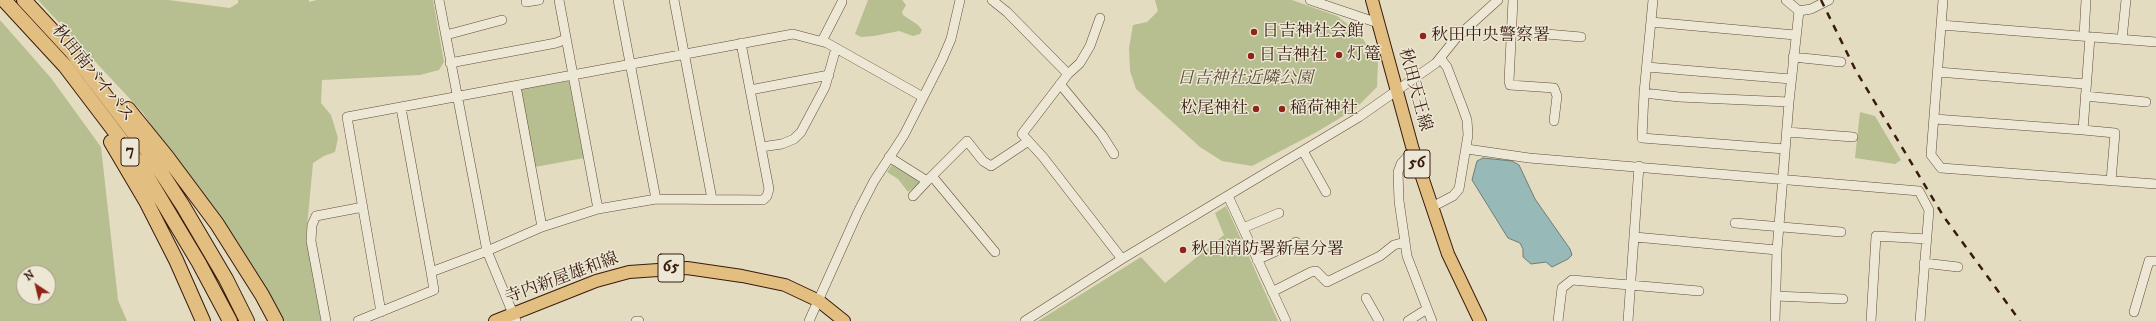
<!DOCTYPE html>
<html>
<head>
<meta charset="utf-8">
<style>
  body { margin:0 }
  #map { position:relative; width:2156px; height:321px; overflow:hidden; background:#e4dcc0; font-family:"IM FELL DW Pica",serif }
  canvas { display:block }
  .north { position:absolute; left:16px; top:265px; width:40px; height:40px; box-sizing:border-box; background:#ede8d6; border:1px solid #a59686; border-radius:50%; rotate:325deg; font-size:11px; font-weight:700; line-height:16px; text-align:center; color:#381a0e }
  .north::after { content:''; display:block; margin:auto; width:14px; height:18px; background:#8f2418; clip-path:polygon(50% 0,100% 100%,50% 72%,0 100%) }
</style>
</head>
<body>
<div id="map">
<canvas width="2156" height="321"></canvas>
<div class="north">N</div>
</div>
<script>
const context = document.querySelector('canvas').getContext('2d');
context.lineJoin = 'round';
function paint(path, color) { context.fillStyle = color; context.fill(path, 'evenodd'); }
const poly = rows => new Path2D(rows.map(r => 'M' + r).join(''));
function strokePath(path, color, width, dash) { context.strokeStyle = color; context.lineWidth = width; context.lineCap = dash ? 'butt' : 'round'; context.setLineDash(dash || []); context.stroke(path); }
function label(font, color, halo, rows, align = 'center') {
  context.font = font + ' "IM FELL DW Pica","Noto Serif JP",serif'; context.lineWidth = 3; context.setLineDash([]); context.textBaseline = 'middle'; context.strokeStyle = halo; context.fillStyle = color; for (const [text, x, y, turn = 0] of rows) {
    context.save(); context.translate(x, y); context.rotate((+turn || 0) * Math.PI / 180); context.textAlign = isNaN(turn) ? turn : align; if (halo) context.strokeText(text, 0, 0); context.fillText(text, 0, 0); context.restore();
  }
}
const green = poly([
  [38,0,168,0,230,8,238,3,238,0,309,0,309,2,317,0,433,0,444,62,439,70,420,75,322,80,321,103,331,115,338,138,335,152,324,156,313,163,306,237,321,321,282,321,143,113],
  [868,0,902,0,906,5,902,12,903,15,918,25,922,30,920,34,913,36,899,31,874,36,861,37,855,34],
  [1155,0,1292,0,1337,16,1358,32,1378,61,1377,87,1355,109,1315,133,1252,166,1222,161,1200,147,1136,89,1130,71,1129,48,1133,25,1147,22,1158,11],
  [0,20,51,78,101,147,118,300,127,321,0,321],
  [24,273,48,273,48,297,24,297],
  [569,81,584,158,535,167,521,89],
  [1860,112,1875,116,1901,160,1895,164,1855,158],
  [892,165,918,179,919,184,908,192,898,179,887,172],
  [1226,206,1278,321,1038,321,1141,257,1165,283,1224,235,1215,213]
]);
const water = poly([
  [1483,158,1512,161,1519,165,1535,199,1570,249,1572,255,1568,259,1552,267,1546,262,1531,264,1523,257,1523,249,1520,243,1508,238,1472,180,1477,161,1483,158]
]);
const minor = poly([
  [439,0,487,251,516,321],
  [559,0,598,209],
  [618,0,656,199],
  [674,0,712,199],
  [992,0,1007,12,1068,74,1022,134,1043,157,1122,259],
  [1310,0,1378,23],
  [1513,0,1509,81,1510,85,1554,88,1557,96,1554,121],
  [1653,0,1644,93,1642,138,1785,149],
  [1786,0,1799,11,1811,9,1829,0],
  [1943,0,1931,155,1941,168,2156,184],
  [526,2,539,0],
  [1651,22,1795,35],
  [1941,25,2156,42],
  [1512,31,1581,37],
  [446,35,502,20],
  [2084,36,2086,0],
  [2122,39,2126,0],
  [822,41,842,2],
  [741,43,761,147],
  [1793,57,1841,62],
  [450,63,556,43,566,39],
  [1647,67,1791,79],
  [1938,72,2086,84],
  [1068,74,1080,63,1090,46,1100,18],
  [1060,84,1102,135,1114,154],
  [516,86,542,227],
  [750,90,829,75],
  [1644,93,1679,97,1789,102],
  [2085,96,2146,102],
  [401,108,431,272],
  [1935,119,2083,130,2090,37],
  [2083,130,2115,133,2111,181],
  [1787,132,1853,137],
  [1467,149,1529,158,1919,191,1929,210,1920,321],
  [1413,150,1401,164,1398,172,1399,201,1407,256,1432,321],
  [1303,151,1326,192],
  [889,157,927,181,967,141,983,161,991,166,1027,142],
  [932,176,995,252],
  [913,196,927,181],
  [1228,196,1286,321],
  [1432,207,1453,196,1459,189,1468,135,1467,120,1462,106,1447,67,1441,59],
  [1735,223,1841,232],
  [1243,228,1279,213],
  [1635,237,1777,250],
  [1257,260,1296,242],
  [1924,263,1958,267],
  [1272,292,1311,272,1316,271,1327,282,1380,256,1394,245,1405,242],
  [1776,296,1843,299],
  [1366,298,1379,321],
  [381,312,347,117,793,34,827,43,923,97],
  [2134,312,2149,261,2156,261],
  [326,321,311,241,312,225,316,216,363,207],
  [358,321,434,290,431,272,487,251,542,227,598,209,656,199,763,200,767,196,769,189,761,147,782,144,794,139,801,132,825,87,836,48],
  [636,321,639,321],
  [809,321,858,212,874,181,904,135,942,60,951,39,960,0],
  [1025,321,1122,259,1359,117,1436,63,1457,37,1498,0],
  [1408,321,1427,309],
  [1558,321,1562,288,1572,280,1699,291],
  [1628,321,1639,166],
  [1775,321,1777,250,1789,102,1799,11],
  [1871,321,1876,236,1927,239]
]);
const major = poly([
  [1372,0,1413,150,1448,254,1480,321],
  [495,321,596,281,629,272,687,268,742,276,785,285,819,301,844,321]
]);
const highway = poly([
  [4,0,65,66,141,166,199,263,230,321],
  [24,0,72,52,146,149,183,206,226,279,247,321],
  [128,109,167,157,217,224,262,295,276,321],
  [111,142,147,203,176,260,203,321]
]);
const rail = poly([
  [1821,0,1856,71,1944,217,2020,321]
]);
const markers = [
  [1254,32,4,"#8f2418"],
  [1423,36,4,"#8f2418"],
  [1339,55,4,"#8f2418"],
  [1251,56,4,"#8f2418"],
  [1256,109,4,"#8f2418"],
  [1282,109,4,"#8f2418"],
  [1183,250,4,"#8f2418"]
];
const shields = [
  [130,152,18],
  [1417,164,26],
  [671,268,26]
];
const shieldNames = [
  ["7",130,152],
  ["56",1417,164],
  ["65",671,268]
];
const poiNames = [
  ["日吉神社会館",1262,32],
  ["秋田中央警察署",1431,36],
  ["灯篭",1347,55],
  ["日吉神社",1259,56],
  ["松尾神社",1248,109,"right"],
  ["稲荷神社",1290,109],
  ["秋田消防署新屋分署",1191,250]
];
const streetNames = [
  ["秋田南バイパス",92,74,51],
  ["秋田天王線",1414,90,75],
  ["寺内新屋雄和線",562,279,-20]
];
const parkNames = [
  ["日吉神社近隣公園",1245,79]
];
paint(green, '#b7bf90');
paint(water, '#97bab9');
strokePath(water, '#717a75', 1);
strokePath(minor, '#634a3a', 10);
strokePath(major, '#381a0e', 14);
strokePath(highway, '#381a0e', 16);
strokePath(minor, '#ede8d6', 9);
strokePath(major, '#e2be80', 12);
strokePath(highway, '#e2be80', 14);
strokePath(rail, '#381a0e', 2.5, [7, 7]);
for (const [x, y, r, color] of markers) { const dot = new Path2D(); dot.arc(x, y, r, 0, 2 * Math.PI); context.fillStyle = color; context.fill(dot); strokePath(dot, '#ede8d6', 1.5); }
for (const [x, y, w] of shields) { const box = new Path2D(); box.roundRect(x - w / 2, y - 14, w, 28, 3); context.fillStyle = '#ede8d6'; context.fill(box); strokePath(box, '#381a0e', 1); }
label('bold 16px', '#381a0e', null, shieldNames);
label('17px', '#381a0e', '#ede8d6', poiNames, 'left');
label('17px', '#381a0e', '#ede8d6', streetNames);
label('italic 17px', '#5e4c35', '#ede8d6', parkNames);
</script>
</body>
</html>
